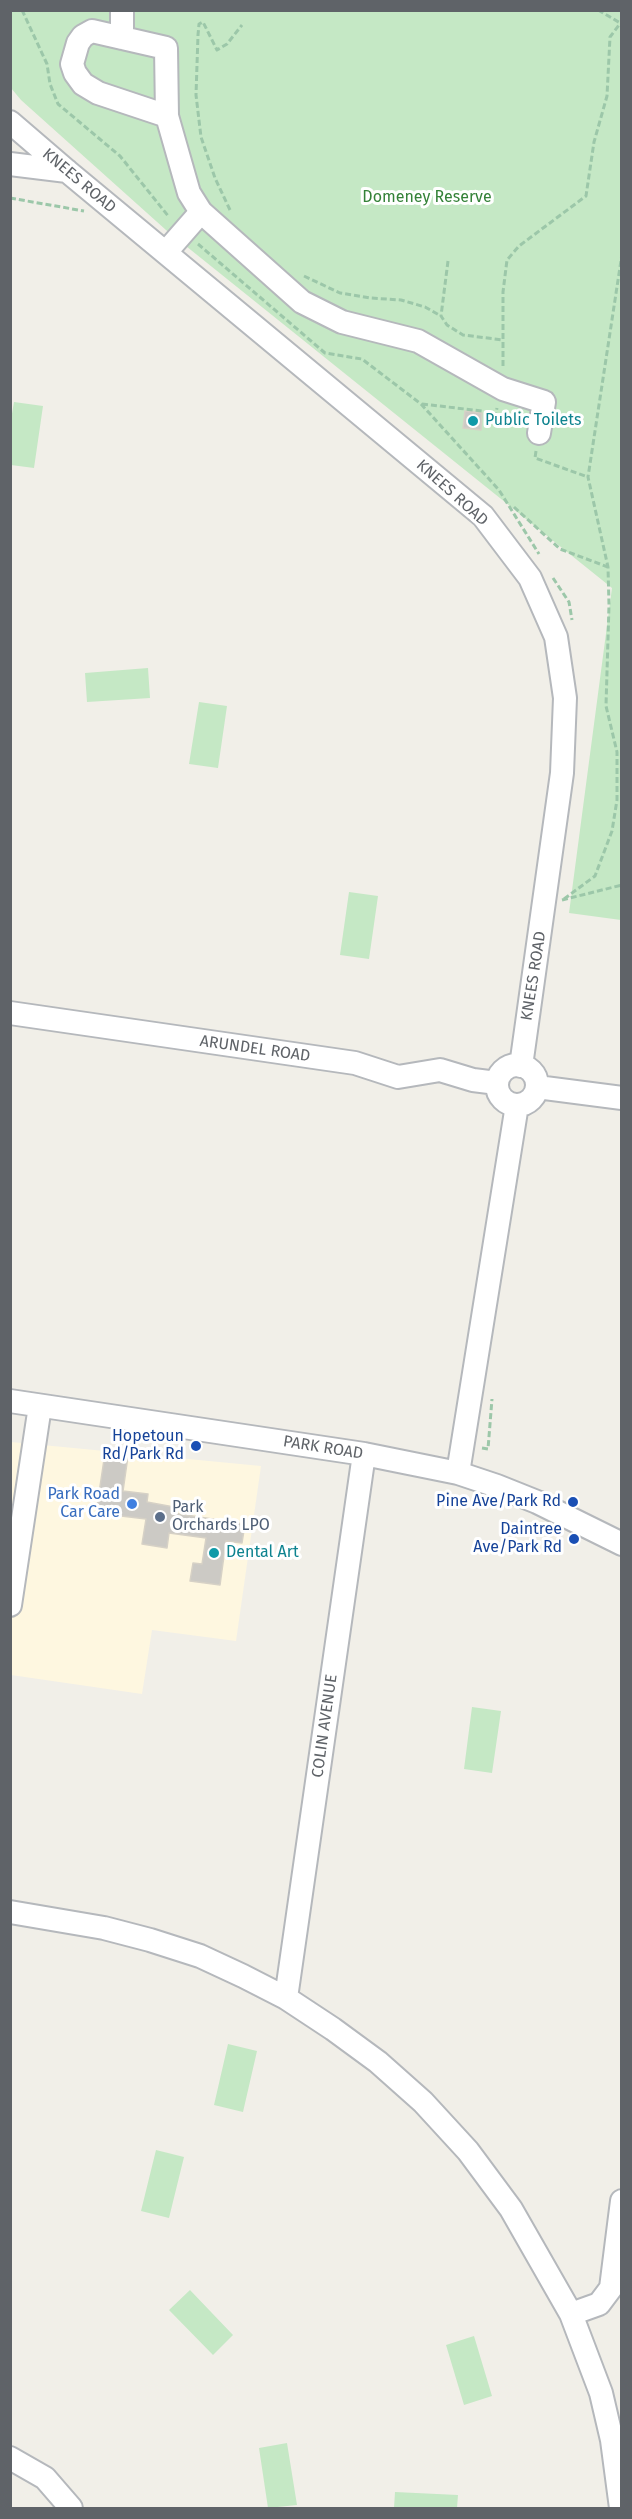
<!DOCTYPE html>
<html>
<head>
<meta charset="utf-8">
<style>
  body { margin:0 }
  #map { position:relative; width:632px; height:2519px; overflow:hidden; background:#f1efe8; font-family:"Fira Sans",sans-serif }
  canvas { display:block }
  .frame { position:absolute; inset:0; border:12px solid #5f6368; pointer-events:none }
</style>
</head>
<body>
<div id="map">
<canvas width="632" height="2519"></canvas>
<div class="frame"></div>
</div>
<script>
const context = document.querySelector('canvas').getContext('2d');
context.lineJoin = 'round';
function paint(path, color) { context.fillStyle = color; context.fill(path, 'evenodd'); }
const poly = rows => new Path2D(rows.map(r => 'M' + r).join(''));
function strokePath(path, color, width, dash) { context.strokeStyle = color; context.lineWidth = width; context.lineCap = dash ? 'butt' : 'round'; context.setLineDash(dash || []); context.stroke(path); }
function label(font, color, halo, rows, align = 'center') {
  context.font = font + ' "Fira Sans",sans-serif'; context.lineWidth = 6; context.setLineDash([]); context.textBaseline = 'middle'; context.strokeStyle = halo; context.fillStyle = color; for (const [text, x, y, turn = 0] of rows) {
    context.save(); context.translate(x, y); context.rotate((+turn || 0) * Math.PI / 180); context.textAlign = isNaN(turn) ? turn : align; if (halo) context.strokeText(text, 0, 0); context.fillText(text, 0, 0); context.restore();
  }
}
const commercial = poly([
  [11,1442,261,1466,236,1641,152,1630,142,1694,11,1675]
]);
const green = poly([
  [10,11,621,11,621,920,569,913,612,588,166,230,21,100,11,88],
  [14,402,43,406,34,468,11,465,10,425],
  [148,668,150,698,87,702,85,673],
  [199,702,227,706,218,768,189,764],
  [349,892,378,896,369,959,340,955],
  [472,1707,501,1711,492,1773,464,1769],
  [228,2044,257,2051,243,2112,214,2105],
  [156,2150,184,2157,169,2218,141,2211],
  [190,2290,233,2335,213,2355,169,2310],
  [474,2336,492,2396,464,2405,446,2345],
  [287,2443,297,2505,268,2508,259,2448],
  [395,2492,458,2495,457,2508,394,2508]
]);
const building = poly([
  [465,411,482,413,481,430,463,428,465,411],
  [105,1453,128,1456,123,1491,148,1494,147,1502,174,1507,173,1513,245,1524,242,1543,226,1541,220,1585,190,1581,193,1563,202,1564,206,1538,169,1533,167,1548,142,1544,146,1519,96,1513,105,1453]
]);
const path = poly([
  [22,10,47,64,50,84,58,104,120,156,169,217],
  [598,10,622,24],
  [10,198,84,211],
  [230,210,215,178,201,137,196,95,198,35,199,24,203,22,217,50,227,44,242,25],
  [198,244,325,353,362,359,421,404,499,490,539,554],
  [448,261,441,316,447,325,463,335,503,340],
  [304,276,340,293,371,298,401,300,425,307,441,316],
  [503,366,503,292,507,260,519,246,586,196,594,142,607,96,610,37,619,25],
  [422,404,482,411,495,416,497,408],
  [536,451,535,458,588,477],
  [514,507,560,549,608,567],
  [553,578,569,602,572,620],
  [564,899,595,876,612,831,617,800,617,752,606,706,609,605,608,567,588,477,622,254],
  [562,900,622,885],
  [482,1448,488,1449,492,1399]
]);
const minor = poly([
  [122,38,122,10],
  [167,116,98,93,83,84,75,73,72,64,78,43,83,36,92,31,166,48,167,116,189,193,201,212],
  [10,122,67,171,483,516,530,578,556,637,565,698,562,773,521,1066],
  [10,164,67,171],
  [166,252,201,212,302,302,342,322,418,341,503,389,544,402,539,433],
  [10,1013,355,1063,398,1077,440,1070,473,1080,497,1083],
  '497 1085a20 20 0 1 1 40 0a20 20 0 1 1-40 0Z',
  [537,1087,622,1098],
  [10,1401,364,1454,458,1473,497,1486,537,1502,622,1544],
  [458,1473,517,1105],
  [10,1605,40,1406],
  [10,1912,104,1928,150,1940,200,1956,243,1976,286,1998,333,2029,378,2062,423,2102,468,2151,511,2209,571,2314,601,2393,612,2440,621,2508],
  [286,1998,364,1454],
  [571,2314,599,2304,611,2288,622,2201],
  [10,2458,45,2478,71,2508]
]);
const markers = [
  [473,421,6,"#0f9aa8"],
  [196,1446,6,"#1a4fb4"],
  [573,1502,6,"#1a4fb4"],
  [132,1504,6,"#3f7fe0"],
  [160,1517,6,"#5c6f8a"],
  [574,1539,6,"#1a4fb4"],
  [214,1553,6,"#0f9aa8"]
];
const streetNames = [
  ["KNEES ROAD",79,181,40],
  ["KNEES ROAD",452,493,42],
  ["KNEES ROAD",534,976,-81],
  ["ARUNDEL ROAD",255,1049,8],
  ["PARK ROAD",323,1448,9],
  ["COLIN AVENUE",325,1726,-82]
];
const parkNames = [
  ["Domeney Reserve",427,198]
];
const cultureNames = [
  ["Public Toilets",485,421],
  ["Dental Art",226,1553]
];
const transitNames = [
  ["Hopetoun",184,1437],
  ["Rd/Park Rd",184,1455],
  ["Pine Ave/Park Rd",561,1502],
  ["Daintree",562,1530],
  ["Ave/Park Rd",562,1548]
];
const shopNames = [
  ["Park Road",120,1495],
  ["Car Care",120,1513]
];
const serviceNames = [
  ["Park",172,1508],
  ["Orchards LPO",172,1526]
];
paint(commercial, '#fef7e0');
paint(green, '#c5e8c5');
paint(building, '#cccac5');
strokePath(building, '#d6d1c6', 1.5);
strokePath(minor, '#b5b8bc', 26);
strokePath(path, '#9cc7a9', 3, [6, 3]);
strokePath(minor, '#fff', 22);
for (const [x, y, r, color] of markers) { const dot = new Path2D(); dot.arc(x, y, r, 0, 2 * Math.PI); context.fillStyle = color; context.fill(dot); strokePath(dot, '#fff', 2); }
label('16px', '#5f6368', '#fff', streetNames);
label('16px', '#348238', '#fff', parkNames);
label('16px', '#0d838f', '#fff', cultureNames, 'left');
label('16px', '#164399', '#fff', transitNames, 'right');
label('16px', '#366cbe', '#fff', shopNames, 'right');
label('16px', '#4e5e75', '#fff', serviceNames, 'left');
</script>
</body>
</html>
